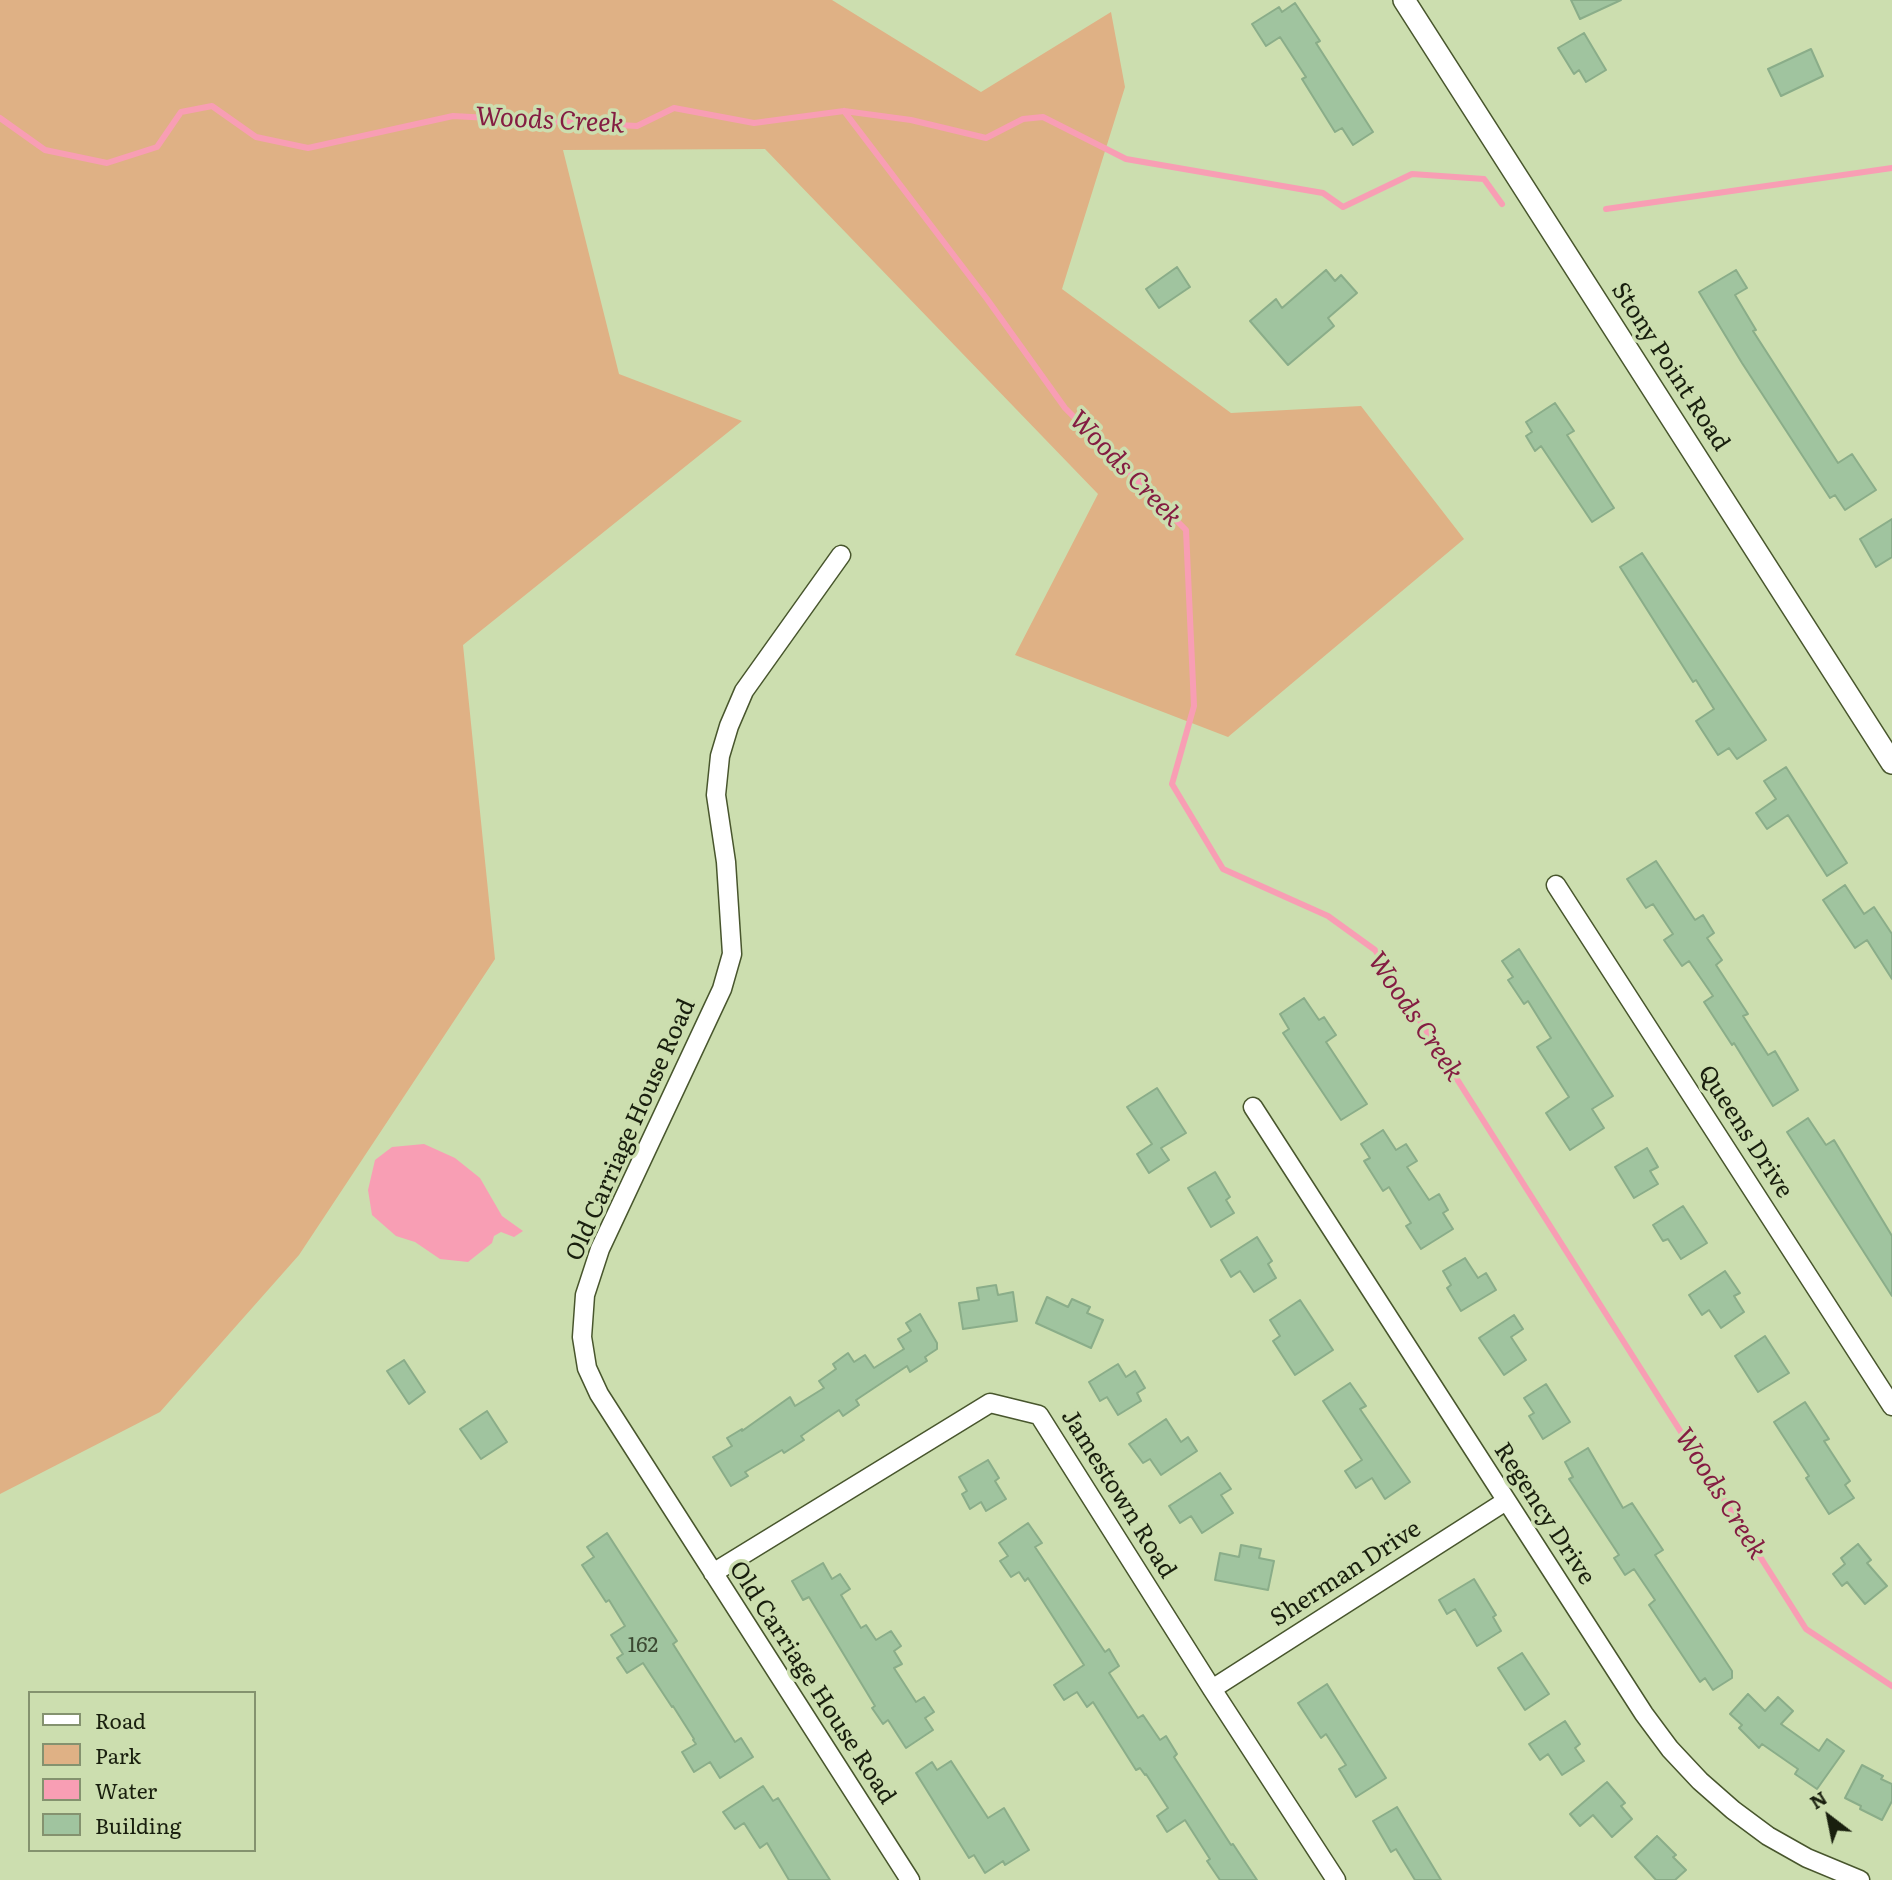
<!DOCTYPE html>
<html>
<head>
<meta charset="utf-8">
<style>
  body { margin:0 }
  #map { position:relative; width:1892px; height:1880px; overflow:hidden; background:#ccdeaf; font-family:Literata,serif }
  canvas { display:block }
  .legend { position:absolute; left:28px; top:1691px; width:228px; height:161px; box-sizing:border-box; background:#ccdeaf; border:2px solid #84926f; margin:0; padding:9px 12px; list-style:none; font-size:21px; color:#191f0e }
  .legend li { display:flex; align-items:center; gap:14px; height:35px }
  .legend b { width:35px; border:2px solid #84926f }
  .north { position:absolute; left:1794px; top:1782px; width:70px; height:70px; -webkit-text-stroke:5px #ccdeaf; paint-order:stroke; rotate:328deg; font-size:19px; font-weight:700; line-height:28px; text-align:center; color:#191f0e }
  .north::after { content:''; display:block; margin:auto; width:24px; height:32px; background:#191f0e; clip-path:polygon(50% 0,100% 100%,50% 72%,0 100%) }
</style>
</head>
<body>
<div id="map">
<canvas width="1892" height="1880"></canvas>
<ul class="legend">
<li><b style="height:9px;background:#fff"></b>Road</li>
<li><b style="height:19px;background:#dfb185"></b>Park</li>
<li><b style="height:19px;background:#f89eb4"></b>Water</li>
<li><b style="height:19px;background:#a0c49f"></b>Building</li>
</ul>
<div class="north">N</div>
</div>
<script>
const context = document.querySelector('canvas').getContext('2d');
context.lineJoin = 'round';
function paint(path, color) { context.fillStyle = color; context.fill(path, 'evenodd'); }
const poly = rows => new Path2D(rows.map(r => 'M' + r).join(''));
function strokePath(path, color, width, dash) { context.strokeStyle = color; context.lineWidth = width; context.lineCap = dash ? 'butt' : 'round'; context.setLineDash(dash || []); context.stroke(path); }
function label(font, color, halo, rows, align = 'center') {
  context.font = font + ' Literata,serif'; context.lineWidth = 7; context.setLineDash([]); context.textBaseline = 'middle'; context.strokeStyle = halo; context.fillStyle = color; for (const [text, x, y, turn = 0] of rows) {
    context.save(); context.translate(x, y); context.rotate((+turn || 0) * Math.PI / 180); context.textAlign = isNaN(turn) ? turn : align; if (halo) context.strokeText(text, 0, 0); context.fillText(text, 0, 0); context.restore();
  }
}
const green = poly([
  [0,0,832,0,981,92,1111,12,1125,87,1062,289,1231,413,1361,406,1464,539,1228,737,1015,655,1098,494,765,149,563,150,619,374,742,421,463,645,495,959,299,1255,160,1412,0,1494]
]);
const water = poly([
  [424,1144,455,1158,480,1178,502,1216,523,1231,514,1237,501,1232,494,1236,492,1243,468,1262,440,1259,415,1242,396,1236,372,1215,368,1190,375,1160,392,1147]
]);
const stream = poly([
  [844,111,987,299,1065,408,1186,530,1194,706,1172,784,1223,869,1328,916,1375,950,1806,1629,1892,1686],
  [0,118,45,150,107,163,157,147,181,112,212,106,256,137,308,148,453,116,637,126,674,108,754,123,844,111,911,120,986,138,1023,119,1043,117,1126,159,1323,193,1343,207,1412,174,1484,179,1502,204],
  [1606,209,1892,168]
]);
const building = poly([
  [1571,0,1621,0,1580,19,1571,0],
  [1295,3,1320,41,1316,43,1373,132,1353,145,1342,128,1335,132,1302,79,1306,77,1280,37,1266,46,1252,24,1279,7,1282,12,1295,3],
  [1584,33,1606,70,1586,82,1579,70,1574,74,1558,48,1584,33],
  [1811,49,1823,76,1781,96,1768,69,1811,49],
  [1177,267,1190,287,1159,308,1146,289,1177,267],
  [1326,270,1335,281,1341,275,1357,293,1328,318,1334,326,1288,365,1250,321,1276,299,1282,308,1326,270],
  [1736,270,1747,288,1735,295,1756,330,1753,331,1838,463,1852,454,1876,490,1845,510,1835,495,1830,498,1742,363,1699,292,1736,270],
  [1555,403,1574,431,1567,435,1614,508,1592,522,1541,446,1535,451,1526,436,1532,432,1526,422,1555,403],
  [1892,519,1892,557,1876,567,1860,539,1892,519],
  [1642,553,1766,740,1737,759,1729,748,1718,755,1696,721,1714,709,1696,680,1693,682,1620,567,1642,553],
  [1786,767,1847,863,1827,876,1788,815,1767,829,1756,813,1776,799,1764,781,1786,767],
  [1656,861,1695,920,1703,915,1714,933,1707,938,1722,960,1716,965,1748,1014,1743,1016,1768,1055,1775,1051,1798,1090,1773,1106,1734,1043,1732,1045,1704,1002,1713,996,1689,961,1682,966,1664,940,1673,934,1653,904,1646,908,1627,879,1656,861],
  [1845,885,1864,914,1874,907,1892,934,1892,979,1867,940,1855,948,1823,900,1845,885],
  [1519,949,1613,1096,1592,1109,1604,1128,1570,1150,1546,1113,1569,1097,1537,1047,1551,1038,1528,1001,1524,1004,1508,980,1513,977,1502,961,1519,949],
  [1304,998,1319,1020,1324,1017,1336,1035,1326,1042,1367,1104,1341,1120,1283,1033,1289,1029,1280,1014,1304,998],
  [1157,1088,1186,1133,1161,1148,1169,1160,1149,1173,1137,1154,1152,1144,1127,1107,1157,1088],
  [1808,1118,1826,1145,1834,1140,1892,1236,1892,1296,1787,1132,1808,1118],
  [1383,1130,1396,1150,1406,1144,1417,1161,1407,1167,1429,1200,1439,1194,1448,1210,1443,1213,1453,1229,1421,1249,1406,1226,1411,1223,1389,1187,1383,1191,1364,1161,1370,1158,1361,1144,1383,1130],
  [1647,1148,1658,1167,1650,1171,1658,1184,1634,1198,1615,1167,1647,1148],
  [1215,1172,1230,1197,1226,1200,1234,1213,1211,1227,1188,1188,1215,1172],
  [1683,1206,1707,1243,1681,1259,1668,1239,1663,1241,1653,1225,1683,1206],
  [1257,1237,1272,1261,1268,1264,1276,1278,1254,1292,1240,1271,1231,1277,1221,1260,1257,1237],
  [1465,1258,1478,1278,1486,1273,1496,1290,1461,1311,1447,1288,1451,1285,1443,1271,1465,1258],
  [1725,1271,1740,1293,1734,1296,1744,1312,1721,1328,1709,1310,1702,1315,1689,1295,1725,1271],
  [996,1285,998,1295,1013,1292,1017,1321,963,1329,959,1303,979,1300,977,1288,996,1285],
  [1047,1297,1068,1307,1072,1299,1090,1307,1087,1313,1103,1320,1091,1348,1036,1323,1047,1297],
  [1300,1300,1333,1350,1295,1375,1273,1341,1280,1336,1270,1320,1300,1300],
  [920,1314,937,1343,937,1349,925,1357,927,1361,910,1372,907,1366,856,1400,859,1405,843,1416,839,1410,801,1436,804,1440,784,1453,782,1450,745,1472,748,1476,731,1486,713,1457,732,1446,727,1438,742,1429,742,1431,790,1397,795,1406,824,1388,819,1381,836,1369,833,1364,848,1353,854,1362,865,1355,874,1368,904,1349,898,1339,911,1331,906,1323,920,1314],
  [1514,1315,1523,1329,1511,1337,1526,1360,1504,1375,1479,1338,1514,1315],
  [1765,1336,1789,1373,1758,1392,1735,1356,1765,1336],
  [404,1360,425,1392,409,1404,387,1371,404,1360],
  [1118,1364,1126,1377,1135,1371,1145,1388,1137,1393,1141,1401,1118,1415,1107,1397,1100,1401,1089,1382,1118,1364],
  [1350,1383,1366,1406,1360,1409,1410,1482,1385,1499,1372,1478,1356,1488,1345,1471,1362,1460,1323,1401,1350,1383],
  [1546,1384,1570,1422,1543,1439,1529,1416,1534,1413,1524,1398,1546,1384],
  [1805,1402,1829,1439,1824,1441,1850,1481,1845,1485,1854,1498,1829,1514,1806,1478,1809,1476,1774,1422,1805,1402],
  [487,1411,507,1442,481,1459,460,1429,487,1411],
  [1166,1419,1181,1442,1188,1437,1197,1451,1161,1475,1150,1459,1143,1463,1129,1444,1166,1419],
  [1588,1448,1623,1508,1632,1503,1663,1550,1655,1555,1732,1671,1732,1678,1713,1690,1705,1678,1700,1682,1649,1605,1655,1600,1634,1569,1625,1575,1614,1558,1619,1555,1569,1479,1573,1477,1565,1462,1588,1448],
  [988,1460,999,1478,995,1481,1006,1499,986,1511,981,1502,970,1509,962,1494,967,1491,959,1477,988,1460],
  [1220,1473,1231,1489,1221,1495,1233,1513,1202,1533,1191,1516,1180,1523,1169,1506,1220,1473],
  [1028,1523,1042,1543,1035,1547,1105,1652,1109,1649,1119,1666,1109,1673,1138,1718,1143,1715,1160,1740,1166,1736,1177,1754,1174,1757,1231,1845,1233,1844,1257,1880,1220,1880,1207,1861,1210,1859,1185,1820,1167,1832,1157,1816,1168,1808,1146,1774,1145,1775,1140,1768,1136,1770,1093,1702,1087,1707,1077,1692,1064,1700,1054,1685,1084,1665,1028,1578,1025,1581,1019,1572,1011,1577,1000,1561,1008,1556,999,1543,1028,1523],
  [607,1533,677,1641,673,1644,735,1742,741,1738,753,1757,720,1778,710,1762,694,1772,682,1752,696,1744,693,1740,694,1739,673,1706,672,1707,643,1663,627,1673,617,1658,623,1654,611,1635,625,1626,609,1600,606,1602,582,1565,594,1557,587,1547,607,1533],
  [1858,1544,1871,1560,1867,1563,1887,1586,1865,1604,1847,1582,1842,1586,1833,1574,1845,1564,1841,1558,1858,1544],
  [1241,1545,1261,1549,1259,1558,1274,1561,1268,1590,1215,1580,1220,1553,1239,1557,1241,1545],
  [823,1563,832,1579,840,1574,850,1589,841,1595,861,1628,866,1625,876,1640,891,1631,901,1646,894,1651,902,1664,894,1668,916,1702,924,1697,934,1712,925,1718,933,1730,906,1748,888,1720,883,1724,872,1708,875,1706,809,1597,803,1600,792,1581,823,1563],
  [1474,1579,1496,1615,1493,1617,1501,1631,1477,1646,1455,1609,1447,1614,1439,1600,1474,1579],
  [1522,1653,1549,1694,1525,1710,1498,1668,1522,1653],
  [1327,1684,1386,1778,1356,1797,1339,1769,1346,1765,1326,1734,1321,1738,1298,1703,1327,1684],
  [1748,1694,1765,1711,1778,1697,1793,1711,1781,1724,1819,1751,1827,1739,1844,1751,1817,1789,1795,1774,1798,1769,1762,1744,1759,1748,1739,1728,1742,1725,1730,1714,1748,1694],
  [1565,1721,1580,1744,1575,1748,1584,1761,1562,1775,1548,1754,1540,1760,1529,1744,1565,1721],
  [951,1761,988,1818,1004,1808,1029,1850,1005,1865,1003,1861,985,1873,974,1855,969,1858,916,1773,932,1762,937,1770,951,1761],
  [1862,1765,1883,1776,1881,1779,1892,1784,1892,1801,1882,1820,1860,1809,1861,1806,1845,1798,1862,1765],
  [1607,1782,1625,1803,1621,1806,1632,1819,1612,1837,1593,1815,1580,1826,1570,1814,1607,1782],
  [763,1786,773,1801,778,1798,830,1880,789,1880,767,1843,760,1848,744,1823,735,1829,723,1812,763,1786],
  [1397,1807,1441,1880,1415,1880,1396,1849,1391,1852,1373,1821,1397,1807],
  [1657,1836,1676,1855,1673,1857,1686,1870,1675,1880,1656,1880,1635,1857,1657,1836]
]);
const minor = poly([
  [841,555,744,691,729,726,720,756,716,795,726,862,732,954,722,989,600,1249,585,1295,582,1337,587,1368,599,1394,910,1880],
  [1556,885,1892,1406],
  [1253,1107,1644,1714,1670,1749,1700,1781,1733,1810,1768,1836,1807,1858,1860,1880],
  [713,1573,990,1403,1039,1415,1212,1689,1336,1880],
  [1212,1689,1506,1501]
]);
const tertiary = poly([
  [1404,0,1892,763]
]);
const numberNames = [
  ["162",643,1646]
];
const streetNames = [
  ["Stony Point Road",1670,367,57],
  ["Old Carriage House Road",631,1130,-66],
  ["Queens Drive",1745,1132,57],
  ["Jamestown Road",1118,1494,58],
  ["Regency Drive",1544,1514,57],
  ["Sherman Drive",1346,1574,-33],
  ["Old Carriage House Road",812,1683,57]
];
const waterNames = [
  ["Woods Creek",550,121,3],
  ["Woods Creek",1125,469,46],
  ["Woods Creek",1415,1017,56],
  ["Woods Creek",1720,1494,58]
];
paint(green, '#dfb185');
paint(water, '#f89eb4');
strokePath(stream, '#f89eb4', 6);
paint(building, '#a0c49f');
strokePath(building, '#8aad89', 2);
strokePath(minor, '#48562d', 21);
strokePath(tertiary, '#48562d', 24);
strokePath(minor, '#fff', 18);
strokePath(tertiary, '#fff', 21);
label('21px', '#3b4832', null, numberNames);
label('24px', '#191f0e', '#ccdeaf', streetNames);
label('italic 26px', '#841d42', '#ccdeaf', waterNames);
</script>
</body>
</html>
